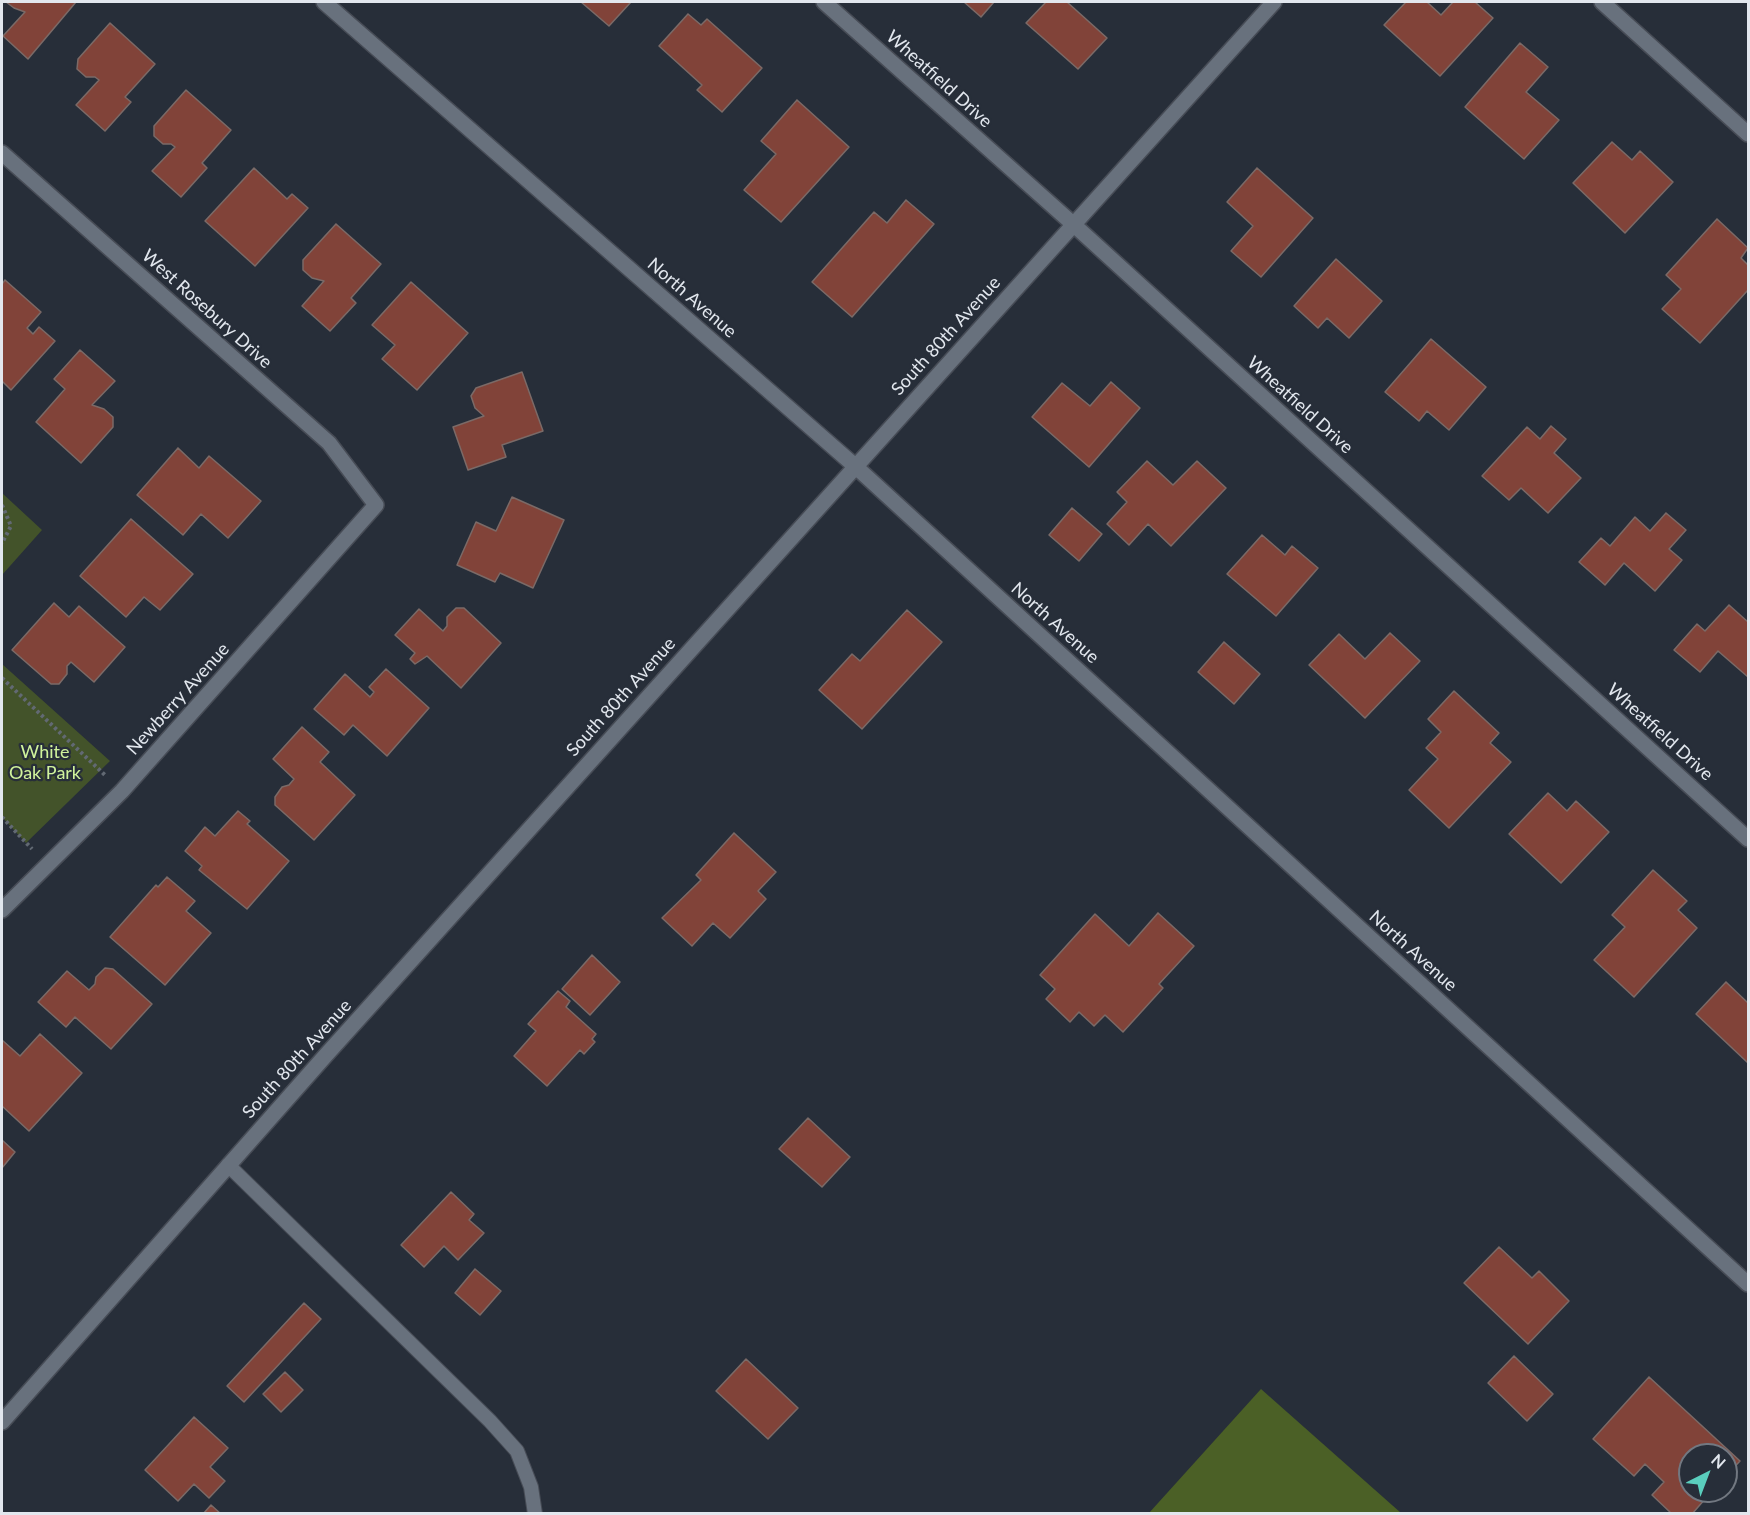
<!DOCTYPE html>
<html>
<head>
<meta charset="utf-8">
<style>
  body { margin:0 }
  #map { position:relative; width:1750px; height:1515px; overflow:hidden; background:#272e39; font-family:Lato,sans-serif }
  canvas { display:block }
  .frame { position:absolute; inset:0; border:3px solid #e2e7ee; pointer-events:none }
  .north { position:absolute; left:1678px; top:1443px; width:60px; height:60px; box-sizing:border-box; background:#272e39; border:2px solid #727881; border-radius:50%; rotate:42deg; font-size:16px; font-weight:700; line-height:24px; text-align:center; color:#e2e7ee }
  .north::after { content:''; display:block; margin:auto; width:21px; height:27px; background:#5acebd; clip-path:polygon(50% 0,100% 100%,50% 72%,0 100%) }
</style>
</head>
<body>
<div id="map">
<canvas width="1750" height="1515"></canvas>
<div class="frame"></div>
<div class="north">N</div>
</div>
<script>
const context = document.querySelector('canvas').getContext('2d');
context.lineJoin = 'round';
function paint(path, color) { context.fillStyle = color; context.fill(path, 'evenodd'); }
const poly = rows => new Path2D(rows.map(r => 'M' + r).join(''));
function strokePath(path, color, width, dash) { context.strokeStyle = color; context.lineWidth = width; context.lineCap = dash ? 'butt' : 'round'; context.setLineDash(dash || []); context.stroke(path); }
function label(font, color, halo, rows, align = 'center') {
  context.font = font + ' Lato,sans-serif'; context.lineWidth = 4.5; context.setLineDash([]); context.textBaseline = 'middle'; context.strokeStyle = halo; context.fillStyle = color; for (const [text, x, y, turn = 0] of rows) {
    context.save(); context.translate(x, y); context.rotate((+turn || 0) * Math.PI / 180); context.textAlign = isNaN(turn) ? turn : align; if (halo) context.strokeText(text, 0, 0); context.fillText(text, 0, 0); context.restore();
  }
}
const green = poly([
  [2,493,42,530,2,575],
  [2,664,110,761,26,843,2,817]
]);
const forest = poly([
  [1261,1389,1401,1513,1149,1513]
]);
const building = poly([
  [6,2,76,2,28,59,3,36,25,12,14,8,6,2],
  [581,2,631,2,609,26,581,2],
  [964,2,994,2,981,17,964,2],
  [1046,2,1067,2,1107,38,1078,69,1026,23,1046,2],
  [1406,2,1427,2,1441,15,1453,2,1475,2,1493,18,1440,76,1384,25,1406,2],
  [688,14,701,25,707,19,762,68,722,112,697,90,702,85,659,46,688,14],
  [110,23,155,64,125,97,131,102,105,131,76,105,99,80,95,77,86,77,77,69,78,59,110,23],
  [1520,43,1548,67,1526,92,1559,120,1524,159,1465,107,1520,43],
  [186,90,231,130,202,163,207,168,181,197,152,171,175,147,171,144,163,144,154,136,154,126,186,90],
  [797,100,849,147,781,222,744,190,776,154,761,141,797,100],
  [1612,142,1632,160,1640,151,1673,182,1625,233,1573,183,1612,142],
  [254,168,287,199,292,194,308,208,255,266,205,221,254,168],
  [1257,168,1313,218,1261,277,1231,251,1253,226,1227,202,1257,168],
  [906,200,934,224,852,317,812,282,874,212,887,223,906,200],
  [1717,219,1748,248,1741,258,1748,265,1748,290,1700,343,1662,309,1681,289,1666,275,1717,219],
  [336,224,381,264,351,298,356,303,330,331,302,306,324,281,312,278,303,270,303,260,336,224],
  [1336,259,1382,301,1349,338,1327,318,1318,328,1294,306,1336,259],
  [5,280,41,312,27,328,33,334,39,327,55,341,11,390,2,381,2,284,5,280],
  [411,282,468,333,417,390,382,359,395,345,372,325,411,282],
  [1431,339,1486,387,1449,430,1427,411,1419,421,1385,392,1431,339],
  [80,350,115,381,92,405,104,409,113,417,113,427,81,463,36,422,65,389,54,379,80,350],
  [522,372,543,431,502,445,506,457,468,470,453,427,484,416,475,408,471,396,476,388,522,372],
  [1111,382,1140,408,1089,467,1032,417,1062,383,1090,406,1111,382],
  [1551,426,1566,439,1554,453,1581,478,1548,513,1521,488,1509,500,1482,476,1527,427,1540,439,1551,426],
  [178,448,199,468,209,456,261,501,228,538,201,514,183,535,137,495,178,448],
  [1147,461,1173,485,1197,461,1226,488,1171,546,1148,524,1129,545,1107,524,1127,502,1117,492,1147,461],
  [512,497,564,520,533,588,500,573,495,582,457,565,476,522,496,531,512,497],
  [1072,508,1102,534,1079,561,1049,535,1072,508],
  [1666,513,1686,530,1669,549,1682,560,1655,591,1624,563,1605,585,1579,562,1601,538,1610,546,1635,517,1650,531,1666,513],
  [131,519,193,574,160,610,144,597,126,617,80,576,131,519],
  [1262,535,1285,555,1292,546,1318,568,1276,616,1227,574,1262,535],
  [54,603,69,617,79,606,125,647,94,682,71,662,67,666,67,674,59,684,51,684,12,650,54,603],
  [1729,605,1748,622,1748,677,1718,651,1700,672,1674,650,1697,624,1705,631,1729,605],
  [456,608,464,608,501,643,461,688,427,656,415,664,410,659,415,653,395,635,419,609,443,631,447,626,447,617,456,608],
  [907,610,942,642,862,729,819,690,852,654,860,661,907,610],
  [1390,633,1420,661,1365,718,1309,665,1339,634,1365,659,1390,633],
  [1224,642,1260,674,1234,704,1198,672,1224,642],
  [386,669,429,708,387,756,353,725,344,735,314,709,345,674,370,697,374,692,369,687,386,669],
  [1454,691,1499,733,1490,743,1511,762,1449,828,1409,790,1438,759,1426,748,1441,732,1428,719,1454,691],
  [302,727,329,752,320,762,355,795,314,840,275,805,275,797,282,787,289,785,294,779,273,759,302,727],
  [1548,793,1567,811,1576,801,1609,832,1561,883,1509,834,1548,793],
  [238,811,250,821,247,824,289,861,247,909,199,870,202,866,185,851,205,827,215,836,238,811],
  [734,833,776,872,758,891,766,899,730,938,713,923,692,946,662,918,701,880,696,875,734,833],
  [1653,870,1687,901,1678,910,1697,928,1634,997,1594,960,1625,927,1612,915,1653,870],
  [167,877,195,901,186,911,211,933,165,985,110,937,156,885,158,887,167,877],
  [1158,913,1194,946,1159,984,1163,988,1123,1032,1105,1015,1094,1026,1079,1012,1070,1022,1046,999,1055,989,1040,975,1095,914,1129,946,1158,913],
  [592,955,620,982,590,1015,562,989,592,955],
  [105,968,113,969,152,1004,111,1049,75,1017,66,1027,38,1002,67,971,89,990,95,984,96,977,105,968],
  [1726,982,1748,1003,1748,1063,1696,1014,1726,982],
  [558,991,570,1001,566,1007,596,1034,592,1039,595,1042,584,1054,580,1050,547,1086,514,1056,536,1031,528,1024,558,991],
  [40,1034,82,1073,29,1131,2,1106,2,1040,20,1056,40,1034],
  [808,1118,850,1157,822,1187,779,1149,808,1118],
  [2,1140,15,1152,2,1168,2,1140],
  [451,1192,474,1214,469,1220,484,1233,458,1260,444,1246,424,1267,401,1245,451,1192],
  [1499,1247,1532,1278,1539,1271,1569,1301,1528,1344,1464,1283,1499,1247],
  [475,1269,501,1291,480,1315,455,1293,475,1269],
  [304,1303,321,1319,244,1402,227,1386,304,1303],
  [1514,1356,1553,1394,1527,1421,1488,1383,1514,1356],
  [746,1359,798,1408,768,1439,716,1391,746,1359],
  [285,1372,303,1390,281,1412,263,1394,285,1372],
  [1649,1377,1740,1461,1726,1476,1726,1455,1690,1455,1690,1491,1712,1491,1692,1514,1672,1514,1652,1495,1664,1482,1645,1464,1634,1476,1593,1439,1649,1377],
  [194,1417,228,1448,210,1467,225,1481,209,1498,194,1484,178,1501,145,1470,194,1417],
  [211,1505,221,1514,203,1514,211,1505]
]);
const path = poly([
  [2,505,11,526,2,543],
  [2,678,106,776],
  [2,817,32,849]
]);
const lane = poly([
  [228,1165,490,1421,517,1451,531,1487,535,1514]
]);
const street = poly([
  [324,2,855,466,1748,1284],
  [824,2,1073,224,1748,839],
  [1602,2,1748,134],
  [2,153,329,443,376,505,122,791,2,910],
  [2,1422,326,1055,1274,2]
]);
const streetNames = [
  ["Wheatfield Drive",939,79,42],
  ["North Avenue",692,298,41],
  ["West Rosebury Drive",207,309,42],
  ["South 80th Avenue",946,336,-48],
  ["Wheatfield Drive",1300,405,42],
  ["North Avenue",1055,623,42],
  ["South 80th Avenue",621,697,-48],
  ["Newberry Avenue",178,699,-48],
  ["Wheatfield Drive",1660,732,42],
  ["North Avenue",1413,951,42],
  ["South 80th Avenue",297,1059,-48]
];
const parkNames = [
  ["White",45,752],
  ["Oak Park",45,773]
];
paint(green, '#43532a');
paint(forest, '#4b6026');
paint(building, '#814339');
strokePath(building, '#7b6a67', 1.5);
strokePath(lane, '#474c56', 16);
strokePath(street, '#474c56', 18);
strokePath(path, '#626973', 4, [3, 3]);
strokePath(lane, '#68717d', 14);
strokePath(street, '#68717d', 15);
label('18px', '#e2e7ee', '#272e39', streetNames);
label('18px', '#d0f39c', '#272e39', parkNames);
</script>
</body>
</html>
